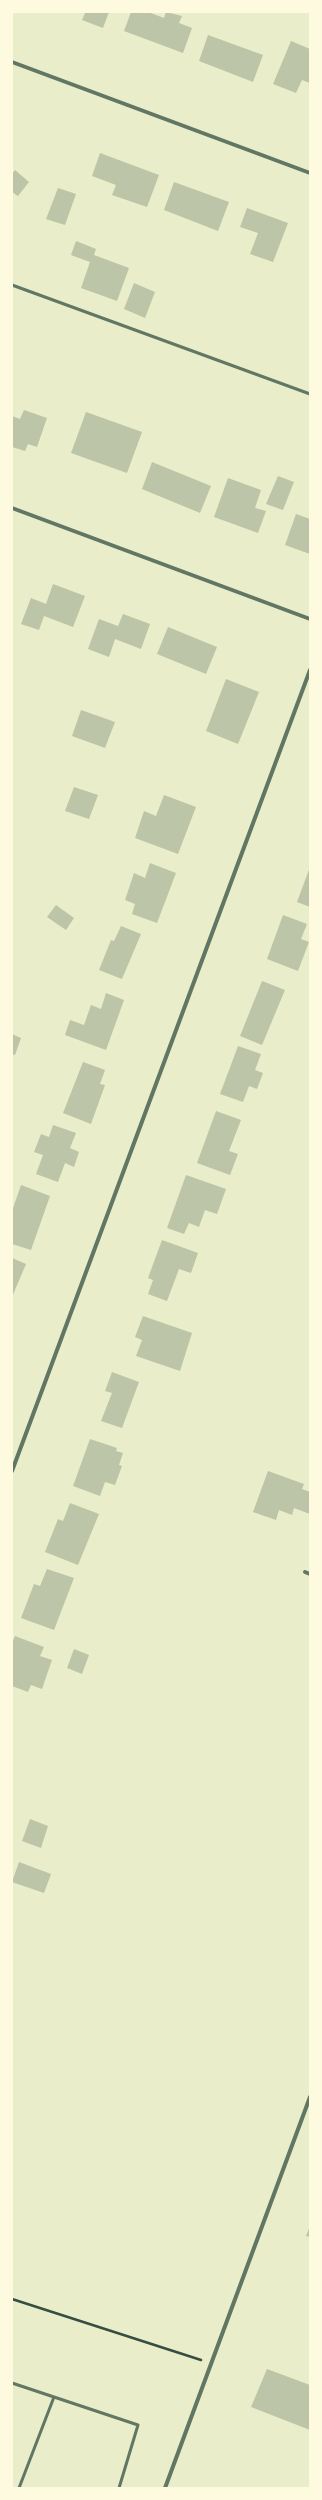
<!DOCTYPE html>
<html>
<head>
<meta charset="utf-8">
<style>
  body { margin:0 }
  #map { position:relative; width:322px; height:2500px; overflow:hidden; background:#e9edc9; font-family:Mulish,sans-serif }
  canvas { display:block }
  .frame { position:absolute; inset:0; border:13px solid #fefae0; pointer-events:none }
</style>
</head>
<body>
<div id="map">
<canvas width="322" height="2500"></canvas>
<div class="frame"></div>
</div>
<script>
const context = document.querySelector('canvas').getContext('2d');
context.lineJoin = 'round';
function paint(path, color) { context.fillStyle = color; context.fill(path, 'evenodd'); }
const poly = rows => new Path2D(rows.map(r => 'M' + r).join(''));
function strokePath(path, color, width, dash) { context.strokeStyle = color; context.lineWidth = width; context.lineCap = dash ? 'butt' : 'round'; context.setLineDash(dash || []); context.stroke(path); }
const building = poly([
  [81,12,109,12,103,28,82,20,85,13],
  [131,12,148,12,164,18,166,12,182,16,179,23,192,28,183,53,124,31],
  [208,35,263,55,253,82,199,61],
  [291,41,310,49,310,83,302,80,296,93,273,84],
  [100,153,159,175,147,207,112,195,116,185,92,176],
  [15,170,29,182,18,196,12,192,12,174],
  [174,182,229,202,218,231,164,210],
  [58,188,76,194,65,225,46,219],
  [247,208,288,223,273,262,250,254,258,233,240,227],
  [76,241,96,249,94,255,129,268,117,301,81,288,90,262,71,255],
  [134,283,155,292,145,318,124,309],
  [24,410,47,418,37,447,28,444,25,451,12,447,12,416,20,419],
  [86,412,142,432,127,473,71,453],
  [152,462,211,486,200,513,142,489],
  [278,476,294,482,283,510,266,504],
  [228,478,261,490,255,508,266,511,258,533,214,517],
  [296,514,310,519,310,554,285,545],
  [53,584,85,596,73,627,44,616,39,630,21,624,31,598,46,604],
  [123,614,150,624,141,649,115,639,109,657,88,649,99,619,118,626],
  [168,627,217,647,206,674,157,654],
  [226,679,259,692,238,744,206,731],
  [81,710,115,722,105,748,72,736],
  [74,787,98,795,89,819,65,811],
  [164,795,196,807,178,854,135,838,144,811,156,816],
  [150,863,176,873,157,923,132,914,135,904,125,900,134,873,145,878],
  [310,867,310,907,297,902],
  [56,905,74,918,66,930,47,917],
  [283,915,307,924,301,939,309,942,298,971,267,959],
  [121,926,141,934,122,979,99,970,111,940,114,941],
  [262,981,285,990,262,1045,240,1036],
  [106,993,124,1000,106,1050,65,1035,70,1020,84,1025,91,1005,101,1009],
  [12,1034,21,1038,15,1055,12,1054],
  [238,1046,261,1054,255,1070,263,1073,257,1089,249,1086,243,1102,220,1094],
  [83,1062,105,1070,100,1084,105,1085,91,1124,63,1113],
  [216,1111,241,1120,229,1151,238,1154,230,1175,197,1163],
  [53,1125,76,1133,70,1148,79,1152,74,1167,65,1163,58,1182,36,1174,43,1155,34,1152,41,1134,49,1137],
  [186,1175,226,1189,217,1214,205,1210,199,1227,189,1223,184,1234,167,1228],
  [21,1185,50,1196,31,1250,12,1244,12,1211],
  [162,1240,198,1253,191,1273,179,1269,167,1301,148,1294,153,1280,148,1278],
  [12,1258,26,1264,12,1297],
  [143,1316,192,1333,180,1371,136,1356,142,1340,135,1337],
  [112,1372,139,1382,122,1428,101,1421,112,1393,105,1391],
  [90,1439,117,1448,116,1451,123,1453,119,1465,122,1466,115,1485,105,1482,100,1496,73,1486],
  [268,1471,304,1484,302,1489,310,1492,310,1514,294,1508,292,1515,279,1510,276,1520,253,1512],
  [70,1503,99,1514,78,1565,45,1552,58,1519,63,1521],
  [47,1569,74,1578,54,1630,21,1618,34,1584,40,1586],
  [15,1636,44,1647,40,1656,52,1660,42,1689,31,1685,28,1692,12,1686,12,1643],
  [74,1649,89,1655,82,1674,67,1668],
  [30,1819,48,1826,41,1848,22,1841],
  [19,1862,51,1874,44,1893,12,1882],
  [310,2226,310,2237,306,2236],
  [267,2369,310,2385,310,2430,251,2407]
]);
const path = poly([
  [12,2299,201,2360]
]);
const service = poly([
  [12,285,310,394],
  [12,2383,54,2397,19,2488],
  [54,2397,138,2425,119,2488]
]);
const minor = poly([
  [12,62,310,173],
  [12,508,310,619],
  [12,1471,310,670],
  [305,1572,310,1574],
  [165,2488,310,2097]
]);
paint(building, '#bcc5a7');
strokePath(path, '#344e41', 2.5);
strokePath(service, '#617663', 3);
strokePath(minor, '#617663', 4);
</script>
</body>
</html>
